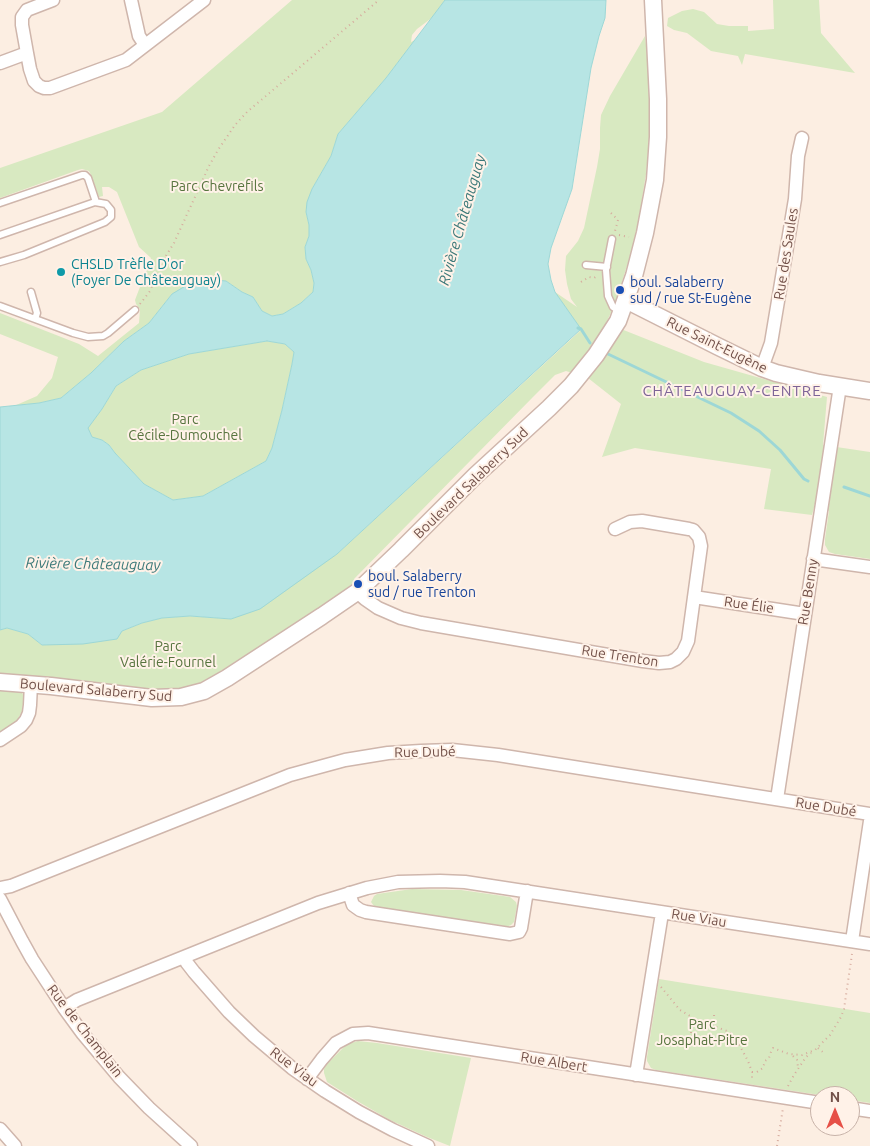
<!DOCTYPE html>
<html>
<head>
<meta charset="utf-8">
<style>
  body { margin:0 }
  #map { position:relative; width:870px; height:1146px; overflow:hidden; background:#fceee2; font-family:Ubuntu,sans-serif }
  canvas { display:block }
  .north { position:absolute; left:810px; top:1086px; width:50px; height:50px; box-sizing:border-box; background:#fff2e8; border:1px solid #c7b2a8; border-radius:50%; rotate:0deg; font-size:14px; font-weight:700; line-height:20px; text-align:center; color:#735149 }
  .north::after { content:''; display:block; margin:auto; width:18px; height:22px; background:#e65047; clip-path:polygon(50% 0,100% 100%,50% 72%,0 100%) }
</style>
</head>
<body>
<div id="map">
<canvas width="870" height="1146"></canvas>
<div class="north">N</div>
</div>
<script>
const context = document.querySelector('canvas').getContext('2d');
context.lineJoin = 'round';
function paint(path, color) { context.fillStyle = color; context.fill(path, 'evenodd'); }
const poly = rows => new Path2D(rows.map(r => 'M' + r).join(''));
function strokePath(path, color, width, dash) { context.strokeStyle = color; context.lineWidth = width; context.lineCap = dash ? 'butt' : 'round'; context.setLineDash(dash || []); context.stroke(path); }
function label(font, color, halo, rows, align = 'center') {
  context.font = font + ' Ubuntu,sans-serif'; context.lineWidth = 4; context.setLineDash([]); context.textBaseline = 'middle'; context.strokeStyle = halo; context.fillStyle = color; for (const [text, x, y, turn = 0] of rows) {
    context.save(); context.translate(x, y); context.rotate((+turn || 0) * Math.PI / 180); context.textAlign = isNaN(turn) ? turn : align; if (halo) context.strokeText(text, 0, 0); context.fillText(text, 0, 0); context.restore();
  }
}
const green = poly([
  [292,0,445,0,433,17,417,29,412,35,411,42,415,40,386,78,338,134,331,156,312,189,306,212,309,225,309,236,305,247,306,259,311,270,314,283,313,292,301,303,283,314,272,316,262,311,253,297,242,292,226,281,172,294,149,323,124,341,91,373,61,398,39,403,14,406,37,396,52,378,58,357,0,334,0,313,79,344,98,356,139,323,140,309,136,304,135,300,151,258,139,247,117,192,109,187,102,187,103,196,99,197,91,175,89,171,82,169,78,170,0,198,0,168,162,112],
  [773,0,819,0,821,33,855,73,745,54,742,65,738,56,711,51,687,33,674,30,667,26,668,18,682,11,693,9,704,12,717,24,729,26,748,26,748,31,774,29],
  [645,36,648,64,650,127,646,174,639,218,631,253,615,304,606,323,704,362,827,397,823,445,870,452,870,559,835,554,829,552,825,545,825,539,829,511,816,500,812,515,764,509,771,469,635,448,602,457,621,404,588,378,566,371,555,375,533,397,354,579,356,581,324,606,205,681,182,689,152,690,81,681,0,674,0,630,7,628,28,634,42,645,122,631,142,623,162,618,190,616,231,619,337,554,581,330,555,292,577,307,571,299,567,284,565,270,566,256,578,241,584,228,597,167,600,149,600,128,601,115,610,96],
  [267,341,285,344,294,352,292,364,282,410,272,448,266,461,203,496,173,500,144,484,115,453,109,445,102,440,92,437,87,428,102,409,116,386,141,370,189,354],
  [0,687,20,690,24,696,22,711,18,719,13,726,0,734],
  [412,889,461,890,510,897,516,902,517,906,514,922,511,925,506,927,376,907,374,906,371,902,374,896,377,894],
  [659,979,870,1013,870,1103,850,1100,850,1096,826,1096,656,1070,651,1068,647,1061,647,1057],
  [358,1041,377,1043,471,1058,450,1146,427,1137,390,1120,357,1101,327,1082,324,1073,324,1069,327,1064,343,1048,348,1044]
]);
const water = poly([
  [445,0,606,0,605,18,599,36,591,68,572,189,551,248,548,264,551,280,555,292,581,329,337,554,260,609,231,619,190,616,162,618,142,623,122,631,117,639,83,644,42,645,28,634,7,628,0,630,0,407,39,403,61,398,91,373,124,341,149,323,172,294,187,285,204,279,226,281,242,292,253,297,262,311,272,316,283,314,301,303,313,292,314,283,311,270,306,259,305,247,309,236,309,225,306,212,307,202,312,189,331,156,338,134,386,78,445,0],
  [267,341,285,344,294,352,292,364,282,410,272,448,266,461,203,496,173,500,144,484,115,453,109,445,102,440,92,437,88,428,102,409,116,386,141,370,189,354,267,341]
]);
const stream = poly([
  [578,328,581,329,590,343],
  [608,354,731,413,759,431,780,450,804,479,808,481],
  [844,487,870,496]
]);
const path = poly([
  [611,213,618,220,615,231],
  [619,235,629,237],
  [581,282,589,277,594,278,597,276],
  [140,304,150,291,162,262,174,243,209,166,218,150,235,125,247,112,379,0],
  [661,987,680,1010,695,1019,727,1031,733,1035,741,1048,748,1061,752,1072,752,1079],
  [714,1015,715,1025],
  [691,1033,691,1024,694,1018],
  [818,1048,824,1053],
  [793,1056,797,1060,798,1067],
  [752,1072,757,1072,763,1068,765,1061,769,1058,772,1049,773,1048,789,1054,802,1055,815,1050,830,1035,841,1017,844,1009,852,954],
  [788,1086,794,1075,806,1057,811,1053],
  [777,1146,783,1108]
]);
const service = poly([
  [0,203,82,175,85,175,88,178,96,202],
  [0,235,95,202,106,204,111,210,111,217,105,222,24,255,0,262],
  [612,239,606,270,608,296,613,307,621,312],
  [586,265,607,267],
  [31,292,37,313,35,319],
  [0,306,73,333,88,337,103,336,108,333,135,310]
]);
const minor = poly([
  [131,0,139,36,145,45],
  [27,53,22,25,22,17,27,10,53,0],
  [0,63,27,53,30,69,34,81,39,86,44,88,50,88,126,60,204,0],
  [762,368,771,343,795,199,798,156,802,138],
  [813,559,870,567],
  [357,592,365,599,378,608,401,618,421,623,643,661,659,663,670,662,676,659,683,652,688,641,701,546,699,537,693,530,689,529,642,521,630,522,615,529],
  [694,597,805,614],
  [0,740,21,726,26,720,29,713,30,705,31,684],
  [777,799,840,386],
  [0,888,11,886,290,775,345,760,388,753,421,751,452,750,498,755,870,814],
  [349,893,353,905,360,910,366,912,510,934,519,932,521,928,527,891],
  [0,899,22,941,32,959,64,1008,83,1034,119,1077,149,1108,191,1146],
  [852,941,870,821],
  [184,957,187,963,194,972,229,1012,254,1036,292,1068,325,1091,359,1112,393,1130,428,1146],
  [64,1008,77,1000,318,903,367,888,398,882,440,881,465,882,870,944],
  [636,1075,662,913],
  [307,1079,322,1059,336,1043,353,1034,368,1033,820,1103],
  [850,1108,870,1111],
  [0,1129,15,1146]
]);
const tertiary = poly([
  [626,300,717,346,762,368,776,373,819,383,870,391],
  [0,682,51,686,152,698,181,697,204,691,227,678,322,616,357,592,401,550,476,475,549,408,571,386,596,355,618,321,634,276,645,233,655,180,658,137,658,99,653,0]
]);
const markers = [
  [61,272,5,"#0f9aa8"],
  [620,290,5,"#1a4fb4"],
  [358,584,5,"#1a4fb4"]
];
const parkNames = [
  ["Parc Chevrefils",217,186],
  ["Parc",185,419],
  ["Cécile-Dumouchel",185,435],
  ["Parc",168,646],
  ["Valérie-Fournel",168,662],
  ["Parc",702,1024],
  ["Josaphat-Pitre",702,1040]
];
const streetNames = [
  ["Rue des Saules",786,254,-81],
  ["Rue Saint-Eugène",717,345,26],
  ["Boulevard Salaberry Sud",471,483,-44],
  ["Rue Benny",808,592,-81],
  ["Rue Élie",749,605,8],
  ["Rue Trenton",620,656,9],
  ["Boulevard Salaberry Sud",96,690,5],
  ["Rue Dubé",425,752,-1],
  ["Rue Dubé",826,807,9],
  ["Rue Viau",699,918,9],
  ["Rue de Champlain",85,1031,52],
  ["Rue Albert",554,1062,9],
  ["Rue Viau",294,1067,37]
];
const cultureNames = [
  ["CHSLD Trèfle D'or",71,264],
  ["(Foyer De Châteauguay)",71,280]
];
const transitNames = [
  ["boul. Salaberry",630,282],
  ["sud / rue St-Eugène",630,298],
  ["boul. Salaberry",368,576],
  ["sud / rue Trenton",368,592]
];
const waterNames = [
  ["Rivière Châteauguay",462,220,-74],
  ["Rivière Châteauguay",93,564,1]
];
const neighbourhoodNames = [
  ["CHÂTEAUGUAY-CENTRE",732,391]
];
paint(green, '#d8e9c1');
paint(water, '#b7e5e4');
strokePath(water, '#9dd7d6', 1);
strokePath(stream, '#9dd7d6', 3);
strokePath(service, '#cfb6ac', 9);
strokePath(minor, '#cfb6ac', 15);
strokePath(tertiary, '#cfb6ac', 19);
strokePath(path, '#d6aa9d', 2, [1, 4]);
strokePath(service, '#fff', 6);
strokePath(minor, '#fff', 12);
strokePath(tertiary, '#fff', 16);
for (const [x, y, r, color] of markers) { const dot = new Path2D(); dot.arc(x, y, r, 0, 2 * Math.PI); context.fillStyle = color; context.fill(dot); strokePath(dot, '#fff2e8', 2); }
label('14px', '#57743e', '#fff2e8', parkNames);
label('14px', '#735149', '#fff2e8', streetNames);
label('14px', '#0d838f', '#fff2e8', cultureNames, 'left');
label('14px', '#164399', '#fff2e8', transitNames, 'left');
label('italic 15px', '#3c7979', '#fff2e8', waterNames);
context.letterSpacing = '1px';
label('15px', '#7d6497', '#fff2e8', neighbourhoodNames);
context.letterSpacing = '0px';
</script>
</body>
</html>
